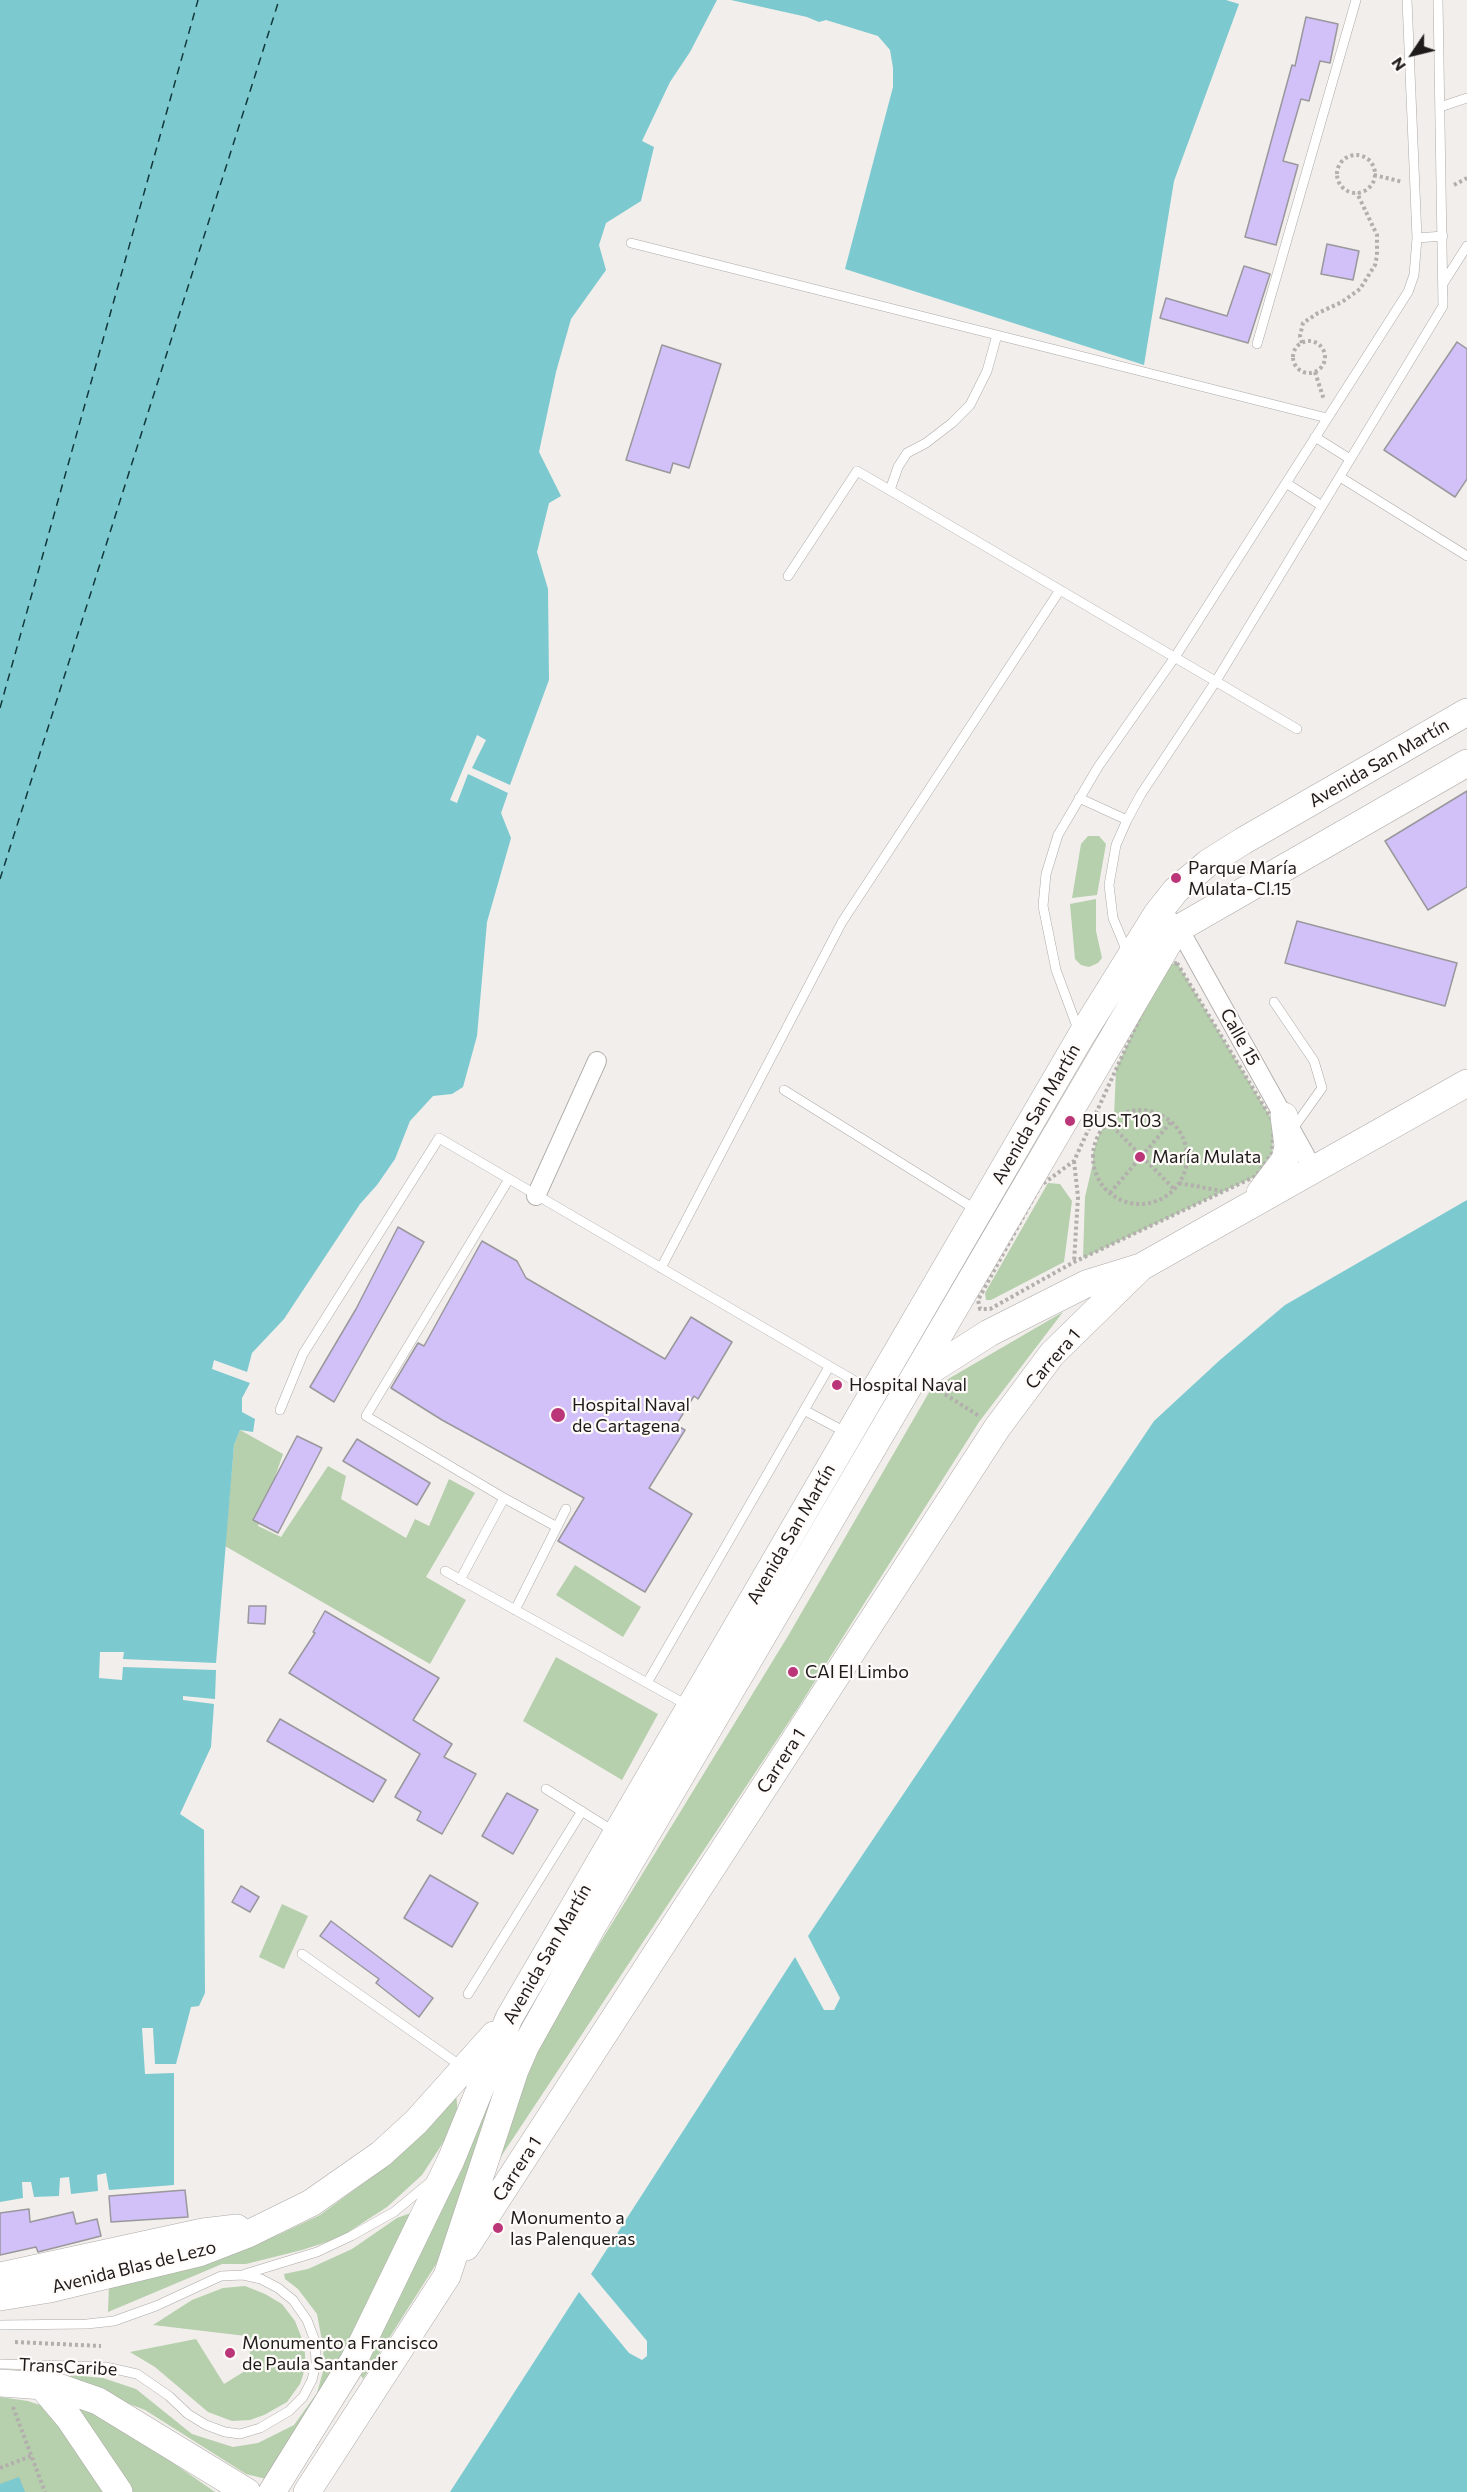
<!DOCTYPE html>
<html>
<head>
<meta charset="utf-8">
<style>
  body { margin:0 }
  #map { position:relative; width:1467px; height:2492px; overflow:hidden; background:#f2eeeb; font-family:Commissioner,sans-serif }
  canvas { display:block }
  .north { position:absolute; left:1383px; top:24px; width:60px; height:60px; -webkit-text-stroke:4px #fffbf9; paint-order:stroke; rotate:235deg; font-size:16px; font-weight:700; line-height:24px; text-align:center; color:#1e1c1b }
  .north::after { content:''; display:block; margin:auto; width:21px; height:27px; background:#1e1c1b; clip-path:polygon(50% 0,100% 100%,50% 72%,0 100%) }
</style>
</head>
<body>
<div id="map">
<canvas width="1467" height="2492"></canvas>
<div class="north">N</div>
</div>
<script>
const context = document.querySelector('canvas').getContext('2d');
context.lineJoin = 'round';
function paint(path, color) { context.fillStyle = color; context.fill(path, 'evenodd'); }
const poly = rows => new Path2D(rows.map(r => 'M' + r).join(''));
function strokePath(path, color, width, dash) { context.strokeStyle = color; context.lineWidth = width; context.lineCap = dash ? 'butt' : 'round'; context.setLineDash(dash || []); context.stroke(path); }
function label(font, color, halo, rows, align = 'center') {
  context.font = font + ' Commissioner,sans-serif'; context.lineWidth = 4.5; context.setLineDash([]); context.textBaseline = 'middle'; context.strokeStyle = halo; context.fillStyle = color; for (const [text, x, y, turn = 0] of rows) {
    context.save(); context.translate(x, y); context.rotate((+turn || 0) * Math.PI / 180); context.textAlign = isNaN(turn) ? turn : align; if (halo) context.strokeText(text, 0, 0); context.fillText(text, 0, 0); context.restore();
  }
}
const green = poly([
  [1088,836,1099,836,1106,844,1097,895,1072,898,1081,844],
  [1096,899,1096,931,1102,958,1098,963,1089,967,1081,965,1075,959,1070,904],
  [1177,963,1274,1123,1272,1153,1256,1176,1083,1258,1085,1197,1093,1163,1093,1153,1100,1132,1114,1117,1116,1069,1164,965],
  [1048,1183,1060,1184,1072,1201,1064,1262,991,1300,986,1300,985,1293],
  [1063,1312,979,1422,798,1708,498,2161,532,2054,788,1636,931,1389],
  [240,1430,283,1454,258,1526,281,1537,328,1466,346,1476,341,1499,406,1538,415,1519,429,1526,449,1479,475,1493,426,1577,466,1600,430,1664,225,1546,234,1445],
  [575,1565,641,1607,623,1637,556,1595],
  [556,1657,658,1714,622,1780,523,1721],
  [282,1904,308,1916,284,1969,259,1957],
  [456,2093,458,2115,448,2135,422,2175,387,2207,339,2238,302,2250,246,2264,222,2264,108,2312,109,2285,224,2255,280,2234,320,2215,369,2179,410,2142],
  [491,2098,447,2247,363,2379,359,2372],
  [411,2213,319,2400,266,2479,246,2474,145,2410,65,2379,71,2375,103,2378,136,2389,192,2434,233,2447,258,2443,294,2425,317,2393,324,2368,323,2346,317,2314,298,2289,285,2279,284,2274,308,2269,352,2249,397,2218],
  [245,2286,265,2294,282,2304,295,2321,304,2344,306,2366,300,2384,287,2402,264,2415,250,2420,232,2421,208,2412,155,2367,130,2352,196,2339,224,2384,253,2366,246,2336,153,2325,192,2300,223,2288],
  [0,2397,28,2401,43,2406,49,2412,106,2492,0,2492],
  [61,2399,94,2408,215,2492,128,2492]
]);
const water = poly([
  [0,0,717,0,690,52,670,82,642,141,654,147,641,201,606,223,599,245,606,270,571,319,556,372,539,452,561,496,549,503,537,552,548,589,549,680,510,785,472,768,486,740,477,735,450,800,457,803,468,774,508,793,501,813,511,838,487,922,477,1036,463,1087,452,1094,433,1096,410,1121,395,1159,377,1185,360,1204,284,1319,252,1353,247,1372,214,1360,212,1369,250,1383,242,1398,242,1412,255,1419,253,1432,240,1430,234,1445,216,1663,123,1659,124,1652,100,1652,99,1678,122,1680,123,1667,216,1670,215,1699,183,1696,183,1700,214,1704,211,1747,180,1814,204,1830,205,1993,199,2006,191,2007,176,2064,155,2064,153,2028,142,2028,145,2074,174,2073,174,2185,109,2190,106,2173,97,2175,98,2191,71,2194,69,2177,60,2178,59,2196,34,2197,31,2182,22,2182,23,2198,0,2202],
  [731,0,1226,0,1239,4,1174,181,1144,365,845,269,893,87,893,68,890,50,878,36,826,20,819,22,807,17],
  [1467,1200,1467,2492,450,2492,579,2292,629,2353,642,2360,647,2356,647,2341,591,2274,795,1957,824,2010,834,2010,840,1998,808,1936,1154,1421,1220,1360,1285,1305],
  [19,2477,25,2492,0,2492,0,2484]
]);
const ferry = poly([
  [0,708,198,0],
  [0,879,279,0]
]);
const building = poly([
  [1306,17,1338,24,1330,63,1320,61,1309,101,1301,99,1283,161,1298,165,1276,245,1245,237,1292,65,1295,66,1306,17],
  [1327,244,1359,251,1353,280,1321,274,1327,244],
  [1244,266,1270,274,1248,343,1160,318,1166,298,1227,316,1244,266],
  [1457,342,1467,349,1467,479,1455,497,1384,450,1457,342],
  [662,345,721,364,689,468,673,463,670,473,626,460,662,345],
  [1467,791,1467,887,1428,910,1385,841,1467,791],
  [1297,921,1457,963,1445,1006,1285,963,1297,921],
  [398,1227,424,1242,334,1402,310,1387,356,1309,398,1227],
  [482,1241,517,1261,526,1278,665,1359,691,1317,732,1342,698,1399,694,1396,676,1425,685,1430,649,1488,692,1514,645,1592,558,1541,584,1498,442,1420,391,1388,418,1343,424,1346,482,1241],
  [297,1436,322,1448,278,1533,253,1520,297,1436],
  [357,1439,430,1483,417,1505,343,1461,357,1439],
  [249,1606,266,1606,265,1624,248,1623,249,1606],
  [325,1611,439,1678,413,1720,452,1744,444,1757,476,1774,442,1834,417,1820,421,1812,395,1797,420,1754,289,1673,315,1633,313,1632,325,1611],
  [280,1719,386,1780,373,1802,267,1741,280,1719],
  [507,1793,538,1810,513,1854,482,1836,507,1793],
  [430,1875,478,1903,452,1947,404,1918,430,1875],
  [241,1886,259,1897,250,1912,232,1902,241,1886],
  [331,1921,433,1998,419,2017,376,1983,379,1979,320,1936,331,1921],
  [185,2190,188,2217,111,2222,109,2196,185,2190],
  [29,2209,30,2222,73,2212,76,2224,97,2219,101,2236,38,2252,36,2247,0,2255,0,2213,29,2209]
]);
const path = poly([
  '1337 174a19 19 0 1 1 38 0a19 19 0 1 1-38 0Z',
  [1374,175,1403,182],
  [1454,185,1467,178],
  '1293 357a16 16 0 1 1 32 0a16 16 0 1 1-32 0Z',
  [1302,343,1300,336,1303,323,1318,313,1342,302,1360,289,1375,265,1377,256,1377,235,1357,193],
  [1315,372,1324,400],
  [1177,963,1274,1123,1272,1153,1256,1176,1074,1262,990,1309,980,1309,978,1300,1040,1186,1074,1161,1164,965,1177,963],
  '1093 1157a47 47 0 1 1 94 0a47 47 0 1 1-94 0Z',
  [1108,1122,1174,1189],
  [1074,1161,1078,1197,1074,1262],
  [1179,1183,1222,1191],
  [1110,1193,1171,1122],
  [940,1391,979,1416],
  [15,2342,101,2346],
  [13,2407,45,2492],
  [0,2468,31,2456]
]);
const lane = poly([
  [1440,107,1467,98],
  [1417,238,1443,236],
  [631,243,1327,418],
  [1444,282,1467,246],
  [1257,344,1356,0],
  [1315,437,1350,459],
  [1340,477,1467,556],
  [1286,483,1322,506],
  [890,490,898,467,907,453,926,443,952,423,970,405,987,371,997,335],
  [788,576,857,471,1297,729],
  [1079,798,1127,820],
  [1128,954,1113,918,1109,885,1116,845,1127,820,1141,794,1216,681,1443,306,1438,0],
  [1274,1002,1314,1061,1322,1088,1292,1130],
  [1079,1032,1056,970,1043,906,1046,874,1058,835,1098,767,1175,657,1408,292,1414,275,1417,238,1407,0],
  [784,1090,978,1211],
  [509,1179,366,1416,504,1498,557,1527],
  [661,1268,842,922,1060,590],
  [280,1410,303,1354,439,1138,872,1391],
  [804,1410,847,1433],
  [445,1571,687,1705],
  [460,1580,504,1498],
  [515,1610,566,1509],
  [647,1683,829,1367],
  [546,1789,615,1832],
  [302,1954,461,2066],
  [468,1994,582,1811],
  [245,2274,317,2252,351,2236,394,2212,429,2183],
  [0,2325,87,2324,114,2321,156,2306,221,2276,243,2275,261,2279,278,2288,293,2300,307,2320,315,2341,316,2363,312,2380,303,2397,289,2411,260,2428,240,2434,225,2432,206,2425,188,2414,169,2396,137,2374,106,2367,0,2364]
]);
const street = poly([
  [1171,921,1186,941,1313,1169],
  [536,1196,597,1061]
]);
const secondary = poly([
  [1260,1193,1285,1160,1288,1146,1284,1116],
  [917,1379,989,1333,1086,1284,1141,1267,1467,1083],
  [466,2247,997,1428,1052,1354,1141,1267],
  [0,2276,203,2232,237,2228],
  [0,2297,50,2289,199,2253,248,2234,311,2203,381,2154,416,2122,494,2035],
  [0,2383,58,2387,98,2401,247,2492],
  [42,2386,69,2418,119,2492],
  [272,2492,354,2360,451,2160,509,2018,1081,1036,1157,914,1176,890,1208,863,1243,841,1467,712],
  [307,2492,447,2276,515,2070,525,2047,591,1929,1176,930,1467,763]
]);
const markers = [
  [1176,878,6,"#bb3579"],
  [1070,1121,6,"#bb3579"],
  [1140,1157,6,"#bb3579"],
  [837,1385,6,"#bb3579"],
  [558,1415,8,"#bb3579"],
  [793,1672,6,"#bb3579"],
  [498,2228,6,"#bb3579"],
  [230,2353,6,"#bb3579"]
];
const streetNames = [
  ["Avenida San Martín",1379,763,-30],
  ["Calle 15",1240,1037,61],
  ["Avenida San Martín",1036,1114,-60],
  ["Carrera 1",1053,1359,-49],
  ["Avenida San Martín",791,1534,-60],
  ["Carrera 1",781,1761,-57],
  ["Avenida San Martín",547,1954,-60],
  ["Carrera 1",517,2169,-57],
  ["Avenida Blas de Lezo",134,2267,-14],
  ["TransCaribe",68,2367,3]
];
const poiNames = [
  ["Parque María",1188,868],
  ["Mulata-Cl.15",1188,889],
  ["BUS.T103",1082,1121],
  ["María Mulata",1152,1157],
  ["Hospital Naval",849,1385],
  ["Hospital Naval",572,1405],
  ["de Cartagena",572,1426],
  ["CAI El Limbo",805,1672],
  ["Monumento a",510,2218],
  ["las Palenqueras",510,2239],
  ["Monumento a Francisco",242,2343],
  ["de Paula Santander",242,2364]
];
paint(green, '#b6cfad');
paint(water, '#7cc9d0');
strokePath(ferry, '#12383b', 1.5, [8, 6]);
paint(building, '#d1c1f8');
strokePath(building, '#99989c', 1.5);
strokePath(lane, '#adaaa7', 10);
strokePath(street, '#adaaa7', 20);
strokePath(secondary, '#adaaa7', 28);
strokePath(path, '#b2afac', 4, [3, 3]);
strokePath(lane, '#fff', 9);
strokePath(street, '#fff', 18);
strokePath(secondary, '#fff', 27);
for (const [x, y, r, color] of markers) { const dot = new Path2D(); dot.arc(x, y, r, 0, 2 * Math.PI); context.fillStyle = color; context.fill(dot); strokePath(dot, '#fffbf9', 2); }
label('18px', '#1e1c1b', '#fffbf9', streetNames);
label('18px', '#1e1c1b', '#fffbf9', poiNames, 'left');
</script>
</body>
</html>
